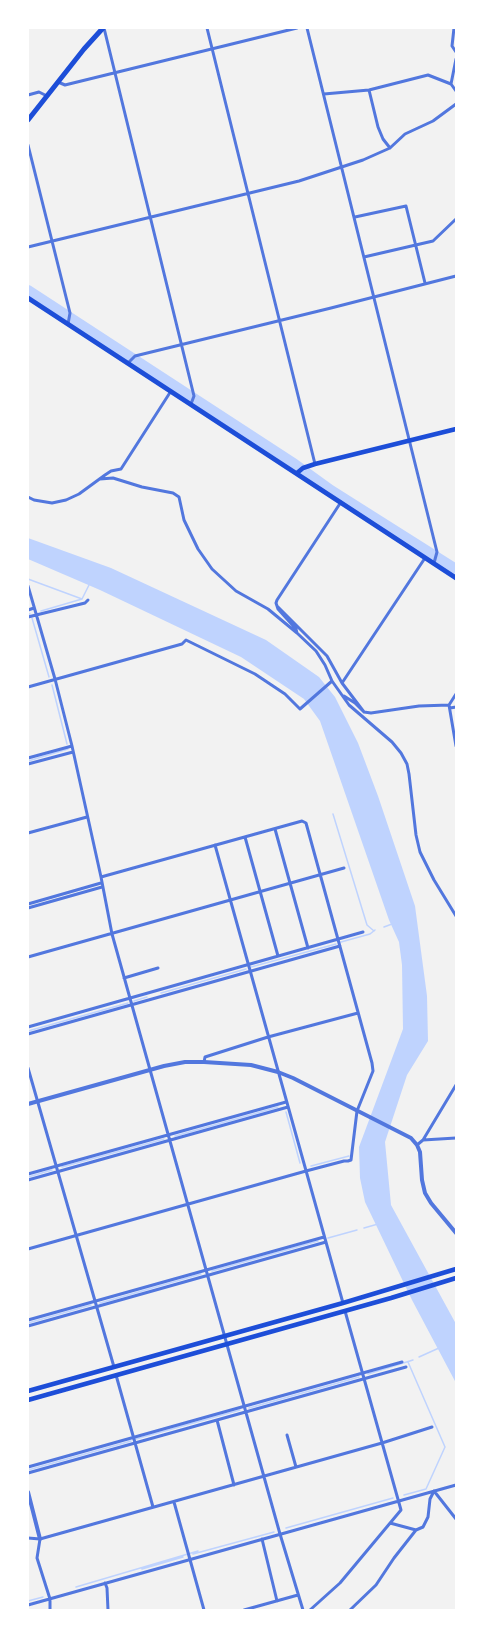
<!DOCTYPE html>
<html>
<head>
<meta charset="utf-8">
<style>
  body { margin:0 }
  #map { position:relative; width:484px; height:1638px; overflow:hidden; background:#f2f2f2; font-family:Raleway,sans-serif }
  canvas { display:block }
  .frame { position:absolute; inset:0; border:29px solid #fff; pointer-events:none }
</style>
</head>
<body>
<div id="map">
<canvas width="484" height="1638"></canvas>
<div class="frame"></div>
</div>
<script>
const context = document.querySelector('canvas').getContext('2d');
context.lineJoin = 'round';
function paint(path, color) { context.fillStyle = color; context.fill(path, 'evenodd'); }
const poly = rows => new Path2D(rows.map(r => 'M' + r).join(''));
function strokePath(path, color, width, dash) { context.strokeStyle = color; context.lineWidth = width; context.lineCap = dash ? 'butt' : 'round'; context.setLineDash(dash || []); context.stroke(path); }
const water = poly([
  [28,538,111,568,266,640,319,677,335,697,358,743,378,796,415,906,427,996,428,1041,407,1075,385,1142,391,1205,456,1324,456,1383,412,1300,365,1202,360,1178,359,1147,403,1029,402,965,399,942,389,920,320,721,304,699,241,657,100,590,28,559]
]);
const stream = poly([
  [28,579,82,599],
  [41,611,82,599,89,585],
  [28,614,30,614],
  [32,618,49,677],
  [52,685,67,744],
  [28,761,68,749],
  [333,814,367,925,374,931],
  [384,927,392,924],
  [341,942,370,934,375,930],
  [251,967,336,944],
  [161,993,246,969],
  [134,1001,147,997],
  [28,1031,128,1003],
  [286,1112,300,1163],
  [175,1136,278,1107],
  [311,1166,349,1156],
  [62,1167,164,1139],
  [28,1177,52,1170],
  [364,1228,378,1224],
  [328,1238,357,1230],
  [212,1271,318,1241],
  [100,1303,201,1274],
  [28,1323,91,1305],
  [419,1357,439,1348],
  [368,1374,413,1360],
  [249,1408,359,1377],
  [136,1439,240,1410],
  [28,1470,131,1441],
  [404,1495,426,1489,445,1447,408,1362],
  [286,1528,393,1498],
  [193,1554,274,1532],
  [142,1569,183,1557],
  [76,1587,198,1551],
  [28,1601,43,1597]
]);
const river = poly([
  [28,290,295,464,331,490,456,569]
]);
const minor = poly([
  [104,28,194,396,191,404],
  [207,28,315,464],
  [307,28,437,552,434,563],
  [454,28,452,46,456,52],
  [58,82,65,85,297,28],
  [451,84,456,59],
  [369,90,378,127,383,139,390,148],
  [324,94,369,90,428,75,451,84,456,91],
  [28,95,39,92,47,96],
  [28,145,70,313,68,324],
  [355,217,406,206,425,283],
  [28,247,299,181,363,160,390,148,405,134,433,121,456,104],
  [364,257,433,241,456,219],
  [128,363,135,356,331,308,456,276],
  [100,479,113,478,142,487,173,493,179,497,184,520,198,549,212,569,236,591,268,609,297,633,316,651,325,665,332,681,349,705,392,742,401,753,407,764,409,774,416,835,420,852,434,880,456,916],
  [28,497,34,500,52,503,66,500,79,494,105,475,111,471,121,469,171,391],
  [28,586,55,679,72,746,101,877,112,934,280,1534,303,1610],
  [277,606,327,656,342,683,364,712],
  [28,610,34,608],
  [28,617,85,603,88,600],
  [297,633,296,629,278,609,276,603,277,600,341,502],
  [342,683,425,558],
  [28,687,182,644,186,640,255,674,285,694,300,709,332,681],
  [344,696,355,703,364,712,371,713,419,706,449,705],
  [449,705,456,746],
  [449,705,456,694],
  [450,708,456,707],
  [28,758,72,746],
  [28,764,73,752],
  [275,829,308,948],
  [28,833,87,817],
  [245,837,278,956],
  [215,845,343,1303],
  [28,904,101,883],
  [28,908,102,887],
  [28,957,344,868],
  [124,978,158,968],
  [28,1027,363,932],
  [28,1034,340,946],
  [204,1062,205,1057,268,1037,358,1013],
  [28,1068,114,1367],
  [423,1140,456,1138],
  [417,1145,423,1140,456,1085],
  [28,1174,286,1102],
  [28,1180,288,1107],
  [28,1249,306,1171,344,1161,348,1161,351,1160,357,1111,373,1071,372,1063,306,823,302,821,101,877],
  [28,1320,324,1237],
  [28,1326,326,1242],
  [116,1375,153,1507],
  [217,1420,234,1485],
  [287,1435,296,1467],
  [28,1467,402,1362],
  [28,1473,406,1367],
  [434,1491,456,1519],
  [174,1502,204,1610],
  [390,1523,416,1530,423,1527,428,1517,430,1499,434,1491],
  [28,1538,40,1539,382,1443,432,1427],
  [40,1539,37,1558,50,1599,50,1610],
  [262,1539,277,1601],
  [105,1583,107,1588,108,1610],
  [28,1605,456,1485],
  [244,1610,298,1595],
  [310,1610,340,1583,401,1510,345,1311],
  [350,1610,376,1585,394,1558,416,1530]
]);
const tertiary = poly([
  [28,1104,164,1066,185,1062,204,1062,251,1065,278,1072,293,1078,411,1138,417,1145,420,1152,422,1180,425,1193,431,1203,456,1233],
  [28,1492,40,1539]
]);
const secondary = poly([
  [297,473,303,468,315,464,456,429],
  [28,1391,343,1303,456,1269],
  [28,1400,391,1298,456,1278]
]);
const primary = poly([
  [28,120,84,49,103,28],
  [28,298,456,578]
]);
paint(water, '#bfd3fe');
strokePath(stream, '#bfd3fe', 1.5);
strokePath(river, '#bfd3fe', 10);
strokePath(minor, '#5277de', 3);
strokePath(tertiary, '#5277de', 4);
strokePath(secondary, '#1d4ed8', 4.5);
strokePath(primary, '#1d4ed8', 5);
</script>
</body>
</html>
